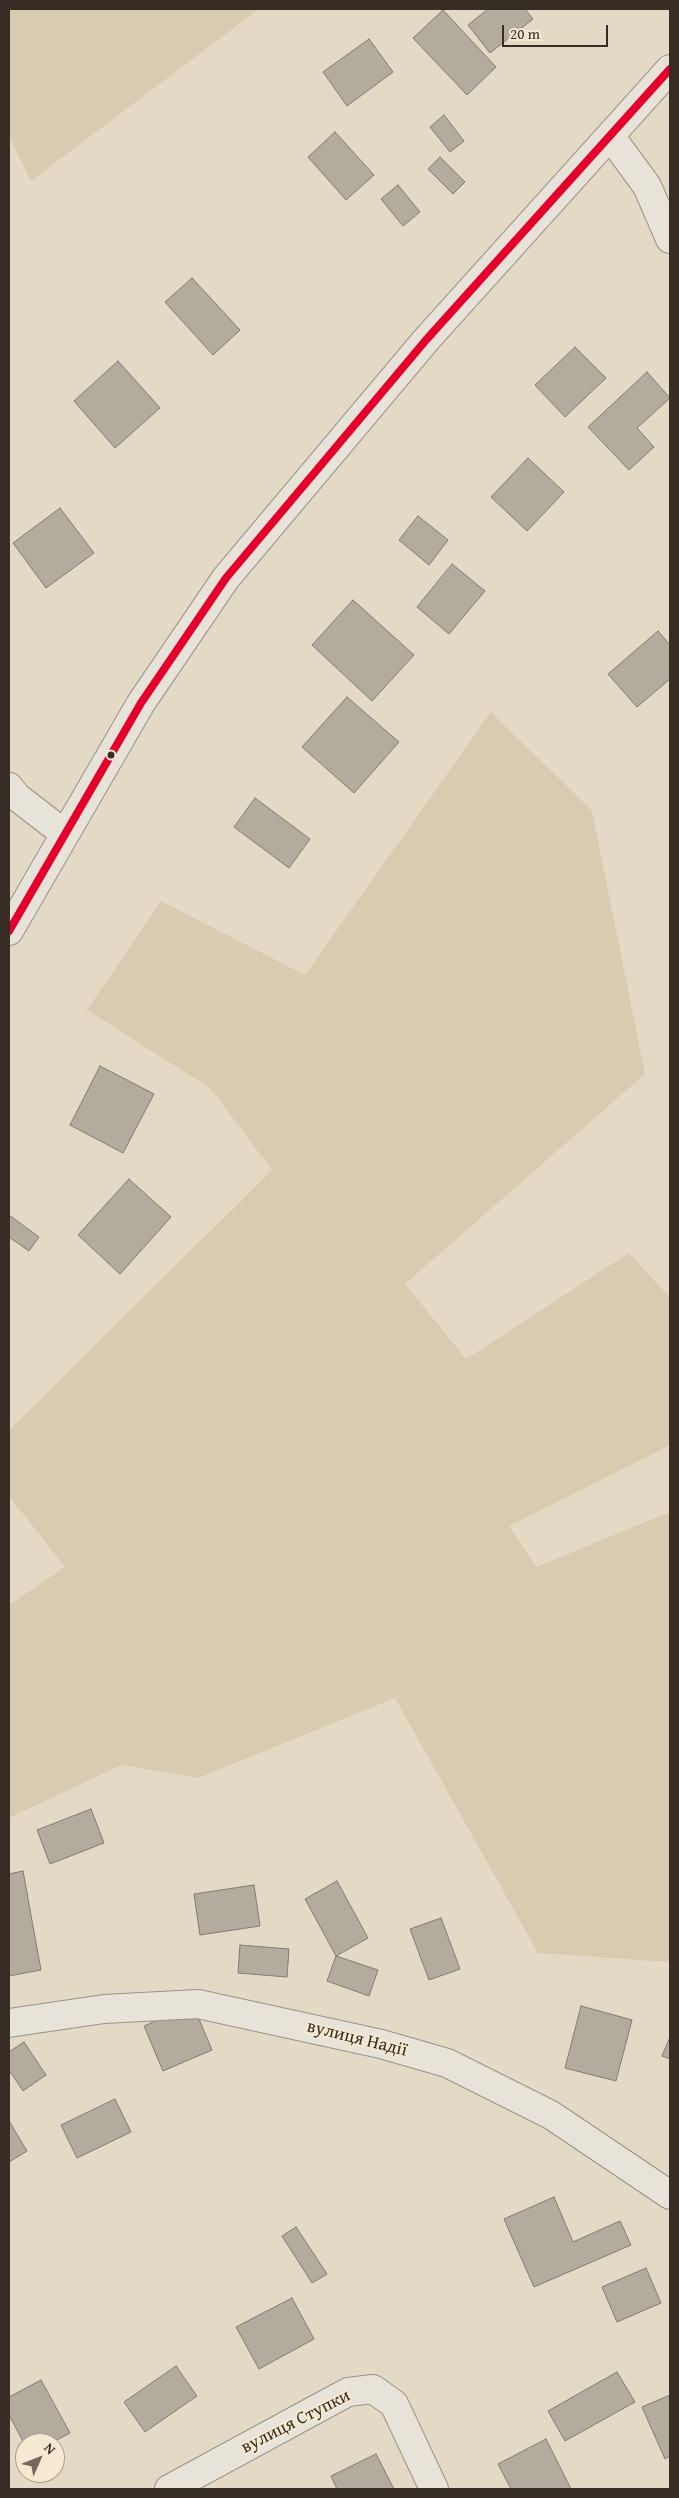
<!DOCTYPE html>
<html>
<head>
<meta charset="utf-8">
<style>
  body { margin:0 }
  #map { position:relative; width:679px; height:2498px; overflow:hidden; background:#e3d9c5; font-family:"Gentium Book Plus",serif }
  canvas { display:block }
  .frame { position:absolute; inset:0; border:10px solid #382d24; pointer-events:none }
  .north { position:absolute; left:15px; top:2433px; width:50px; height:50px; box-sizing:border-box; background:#f5e9d1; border:1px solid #a99e8c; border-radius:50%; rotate:46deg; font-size:14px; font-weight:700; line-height:20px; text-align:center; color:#382d24 }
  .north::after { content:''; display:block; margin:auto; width:18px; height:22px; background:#74695c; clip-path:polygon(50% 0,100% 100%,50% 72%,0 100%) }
  .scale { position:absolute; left:502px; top:25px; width:106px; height:22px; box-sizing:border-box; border:2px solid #382d24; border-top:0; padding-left:6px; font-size:15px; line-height:18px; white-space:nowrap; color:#382d24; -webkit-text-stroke:4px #f5e9d1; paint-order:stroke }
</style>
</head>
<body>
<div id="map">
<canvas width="679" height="2498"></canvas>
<div class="frame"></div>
<div class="north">N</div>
<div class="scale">20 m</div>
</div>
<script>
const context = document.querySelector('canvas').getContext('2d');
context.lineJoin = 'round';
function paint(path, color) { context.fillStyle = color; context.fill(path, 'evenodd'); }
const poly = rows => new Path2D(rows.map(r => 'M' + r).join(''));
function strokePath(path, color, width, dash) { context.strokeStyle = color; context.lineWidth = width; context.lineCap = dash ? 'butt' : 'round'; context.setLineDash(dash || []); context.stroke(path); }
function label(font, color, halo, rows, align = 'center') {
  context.font = font + ' "Gentium Book Plus",serif'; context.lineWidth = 4; context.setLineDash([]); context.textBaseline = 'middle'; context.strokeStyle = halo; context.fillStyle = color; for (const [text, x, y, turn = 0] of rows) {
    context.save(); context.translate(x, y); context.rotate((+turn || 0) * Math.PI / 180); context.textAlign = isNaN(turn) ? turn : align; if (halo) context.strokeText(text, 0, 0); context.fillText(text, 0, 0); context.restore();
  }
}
const green = poly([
  [9,9,259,9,31,181,9,136],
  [491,712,592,811,645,1074,405,1284,466,1359,629,1253,670,1298,670,1445,509,1526,536,1567,670,1512,670,1962,538,1953,395,1698,198,1778,121,1765,9,1818,9,1605,65,1567,9,1496,9,1430,272,1170,211,1089,87,1010,161,901,305,975]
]);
const building = poly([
  [488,9,525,9,533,19,490,53,468,25,488,9],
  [443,10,496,67,467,95,413,38,443,10],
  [369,39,393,72,347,106,323,72,369,39],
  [444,115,464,141,450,152,430,127,444,115],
  [335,132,374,175,346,200,308,157,335,132],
  [440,157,465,182,453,194,428,169,440,157],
  [398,185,420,212,403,226,381,199,398,185],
  [192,278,240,330,213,355,165,302,192,278],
  [575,347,606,378,565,417,535,385,575,347],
  [118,361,160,408,115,448,74,401,118,361],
  [647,372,670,398,637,428,654,447,629,470,588,427,647,372],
  [528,458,564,492,527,531,491,497,528,458],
  [60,508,94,553,46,588,13,543,60,508],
  [418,516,448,540,429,565,399,540,418,516],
  [452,564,485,591,449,634,417,607,452,564],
  [353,600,414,655,372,701,312,645,353,600],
  [658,631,670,645,670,679,637,707,608,674,658,631],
  [347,697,399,742,354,793,302,747,347,697],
  [255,798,310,839,289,868,234,827,255,798],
  [100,1066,154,1094,123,1153,70,1125,100,1066],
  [129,1179,171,1217,120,1274,78,1235,129,1179],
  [9,1215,39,1237,29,1251,9,1237,9,1215],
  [91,1809,104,1843,50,1864,37,1830,91,1809],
  [23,1871,41,1970,9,1976,9,1874,23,1871],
  [337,1881,368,1938,336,1956,305,1899,337,1881],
  [254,1885,260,1926,200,1935,194,1894,254,1885],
  [441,1918,460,1969,429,1980,410,1929,441,1918],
  [240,1945,289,1949,287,1977,238,1973,240,1945],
  [336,1956,378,1970,369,1996,327,1981,336,1956],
  [193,2005,212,2050,163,2071,144,2026,193,2005],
  [581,2006,632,2020,616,2081,565,2068,581,2006],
  [670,2037,670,2059,662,2056,670,2037],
  [24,2042,46,2075,23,2091,9,2070,9,2052,24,2042],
  [115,2099,131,2132,77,2158,61,2125,115,2099],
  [9,2121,27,2151,9,2162,9,2121],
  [554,2197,573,2242,620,2221,631,2245,534,2287,504,2219,554,2197],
  [296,2227,327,2274,312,2283,282,2236,296,2227],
  [646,2268,661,2303,617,2322,602,2287,646,2268],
  [292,2298,314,2339,259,2369,236,2327,292,2298],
  [176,2366,197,2396,145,2432,124,2402,176,2366],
  [617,2372,635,2402,565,2441,548,2411,617,2372],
  [41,2380,70,2433,51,2443,25,2443,25,2445,9,2415,9,2397,41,2380],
  [670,2395,670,2456,665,2459,642,2407,670,2395],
  [546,2439,571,2489,511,2489,498,2464,546,2439],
  [376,2454,394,2489,337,2489,331,2476,376,2454]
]);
const minor = poly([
  [611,137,647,186,670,239],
  [9,787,17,797,65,834],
  [9,931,141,703,226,578,426,340,670,69],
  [9,2023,104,2009,198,2004,381,2044,447,2063,551,2115,670,2195],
  [169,2489,348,2392,373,2389,394,2404,434,2489]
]);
const bus1 = poly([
  [9,931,141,703,226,578,426,340,670,69]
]);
const markers = [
  [111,755,4.5,"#382d24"]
];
const streetNames = [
  ["вулиця Надії",357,2039,14],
  ["вулиця Ступки",296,2422,-27]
];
paint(green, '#d9cbb0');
paint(building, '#b3ab9e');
strokePath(building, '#817b70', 1);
strokePath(minor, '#999286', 30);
strokePath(minor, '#e8e3d9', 28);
strokePath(bus1, '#e4002b', 8);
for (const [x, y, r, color] of markers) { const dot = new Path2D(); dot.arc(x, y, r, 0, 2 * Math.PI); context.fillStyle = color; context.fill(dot); strokePath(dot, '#f5e9d1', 2); }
label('18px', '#382d24', '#f5e9d1', streetNames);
</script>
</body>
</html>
